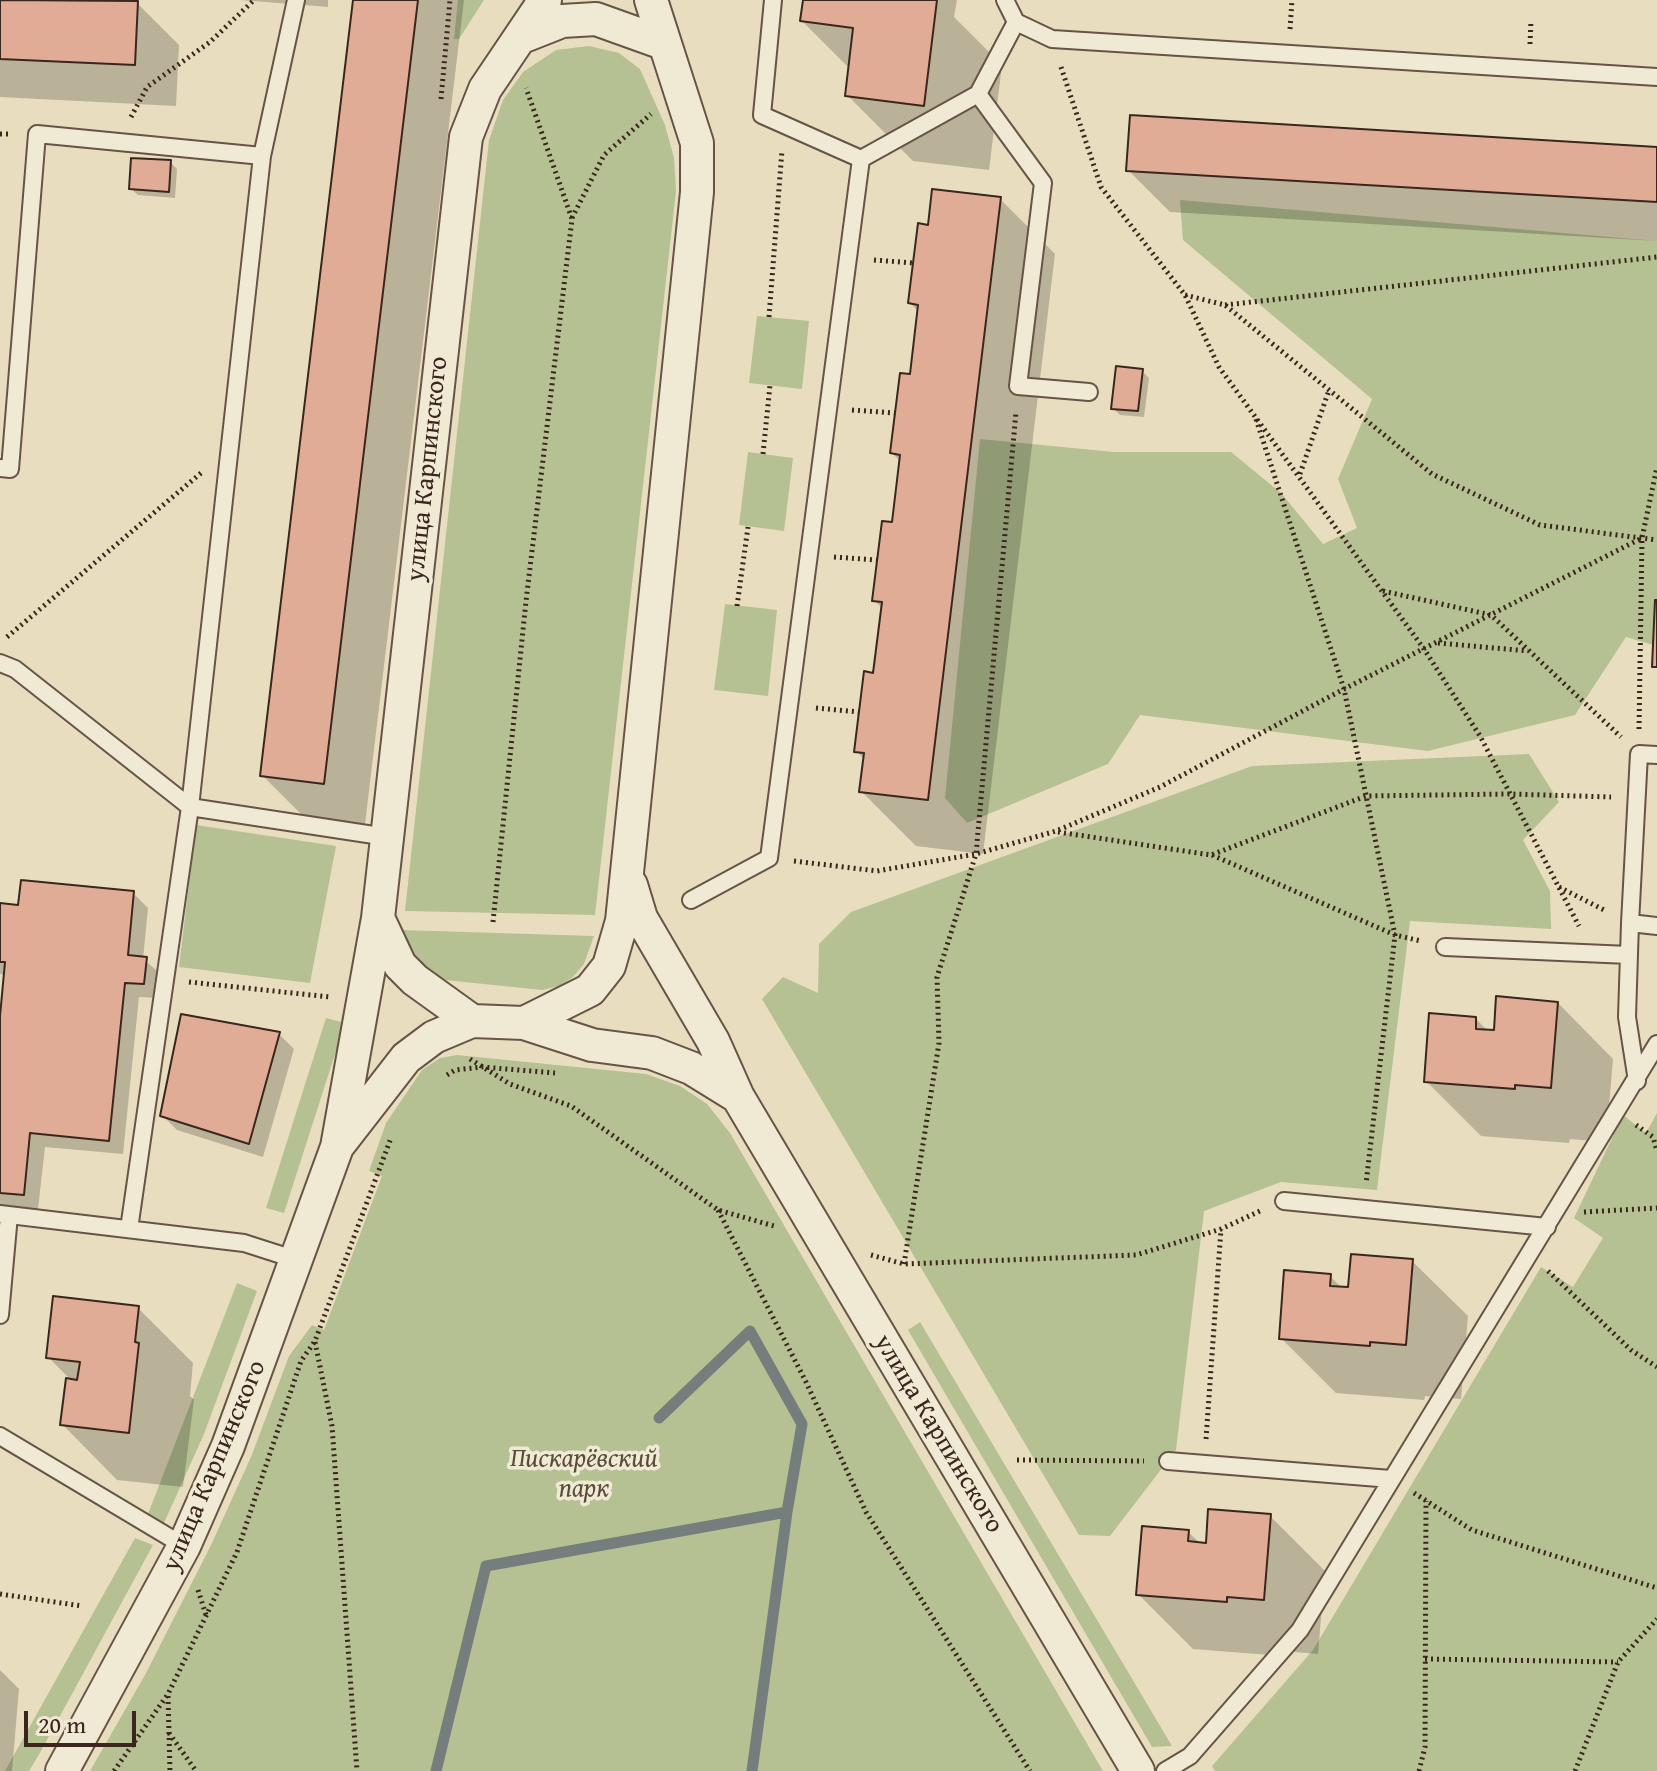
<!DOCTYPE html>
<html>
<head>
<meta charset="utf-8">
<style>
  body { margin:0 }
  #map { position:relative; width:1657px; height:1771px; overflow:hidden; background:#e8debf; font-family:"Gentium Book Plus",serif }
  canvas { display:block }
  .scale { position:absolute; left:24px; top:1711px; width:112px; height:36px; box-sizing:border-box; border:4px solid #3a261d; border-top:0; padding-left:10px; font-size:24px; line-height:28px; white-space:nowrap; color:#3a261d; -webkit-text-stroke:6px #f0ead5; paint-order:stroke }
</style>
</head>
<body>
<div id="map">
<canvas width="1657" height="1771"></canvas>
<div class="scale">20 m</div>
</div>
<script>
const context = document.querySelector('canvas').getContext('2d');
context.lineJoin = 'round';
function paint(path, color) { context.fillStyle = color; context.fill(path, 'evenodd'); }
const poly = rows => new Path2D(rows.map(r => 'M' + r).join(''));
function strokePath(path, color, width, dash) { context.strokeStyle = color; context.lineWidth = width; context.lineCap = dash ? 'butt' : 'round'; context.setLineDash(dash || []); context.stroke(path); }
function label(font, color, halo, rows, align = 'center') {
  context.font = font + ' "Gentium Book Plus",serif'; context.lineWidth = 7; context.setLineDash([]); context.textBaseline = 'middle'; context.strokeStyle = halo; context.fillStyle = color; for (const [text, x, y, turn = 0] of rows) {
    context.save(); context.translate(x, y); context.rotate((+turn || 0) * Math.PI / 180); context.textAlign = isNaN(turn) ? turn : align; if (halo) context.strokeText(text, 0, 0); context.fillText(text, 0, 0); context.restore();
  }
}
const green = poly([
  [458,0,484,0,459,39,454,39],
  [589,46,619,53,640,69,665,125,674,158,676,191,595,915,405,911,489,140,503,100,523,72,556,50],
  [1180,200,1657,241,1657,600,1653,645,1626,637,1575,715,1428,751,1140,715,1108,764,967,823,945,798,980,439,1114,452,1231,452,1281,493,1323,544,1357,528,1338,479,1372,399,1183,240],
  [757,316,809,321,802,389,749,383],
  [748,452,793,458,784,531,739,525],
  [725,604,777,610,768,696,714,690],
  [1529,754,1559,802,1523,840,1550,891,1551,929,1410,921,1377,1190,1281,1182,1204,1211,1176,1450,1110,1536,1079,1535,762,999,783,977,818,993,819,944,851,912,1252,766],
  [196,825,336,846,310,983,179,967],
  [401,930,594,936,584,964,573,977,559,986,542,990,445,980,430,974,416,963],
  [326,1018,345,1023,284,1213,266,1208],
  [457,1055,646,1074,680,1086,707,1104,730,1133,1103,1771,90,1771,145,1675,211,1545,251,1457,289,1356,312,1325,324,1330,382,1176,369,1171,386,1123,422,1070,440,1058],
  [1657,1113,1657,1771,1215,1771,1212,1766,1313,1650,1541,1267,1573,1287,1603,1238,1574,1218,1623,1115,1646,1133],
  [237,1283,257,1291,204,1434,164,1523,148,1514],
  [920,1322,1172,1746,1152,1747,908,1330],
  [135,1538,153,1545,41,1751,29,1771,5,1771]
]);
const shadow = poly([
  [0,0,137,3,179,45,176,106,0,97],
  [240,0,328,0,328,7],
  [355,0,464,0,365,824,304,817,262,775],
  [805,0,957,0,954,17,1002,65,989,170,913,161,847,95,850,69,802,21],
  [1657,149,1657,241,1170,212,1128,170],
  [170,162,177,169,175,198,138,195,131,189],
  [1000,199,1055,254,983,854,916,846,861,791,865,760,856,751,875,675,883,609,874,600,894,524,901,462,892,453,911,376,919,312,910,303,930,227],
  [1142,371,1149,378,1144,417,1120,415,1113,408],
  [133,893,148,908,143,959,161,974,158,998,139,997,123,1154,45,1147,38,1209,0,1205,0,1037,6,975,0,974,0,905,20,907],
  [1558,1003,1613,1059,1606,1142,1570,1139,1569,1143,1481,1136,1426,1081,1476,1019,1489,1032,1496,1032],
  [279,1034,294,1049,263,1157,177,1130,162,1115],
  [1412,1261,1468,1316,1461,1399,1425,1396,1424,1400,1336,1393,1281,1338,1330,1276,1343,1289,1350,1289],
  [138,1308,193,1363,190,1396,194,1400,183,1487,117,1480,62,1424,72,1381,48,1357],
  [1270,1516,1325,1571,1318,1654,1282,1651,1282,1656,1193,1649,1138,1594,1188,1532,1201,1544,1208,1545],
  [0,1670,19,1689,12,1771,0,1771]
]);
const stream = poly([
  [659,1418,750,1331,802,1424,787,1512],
  [436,1771,486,1566,787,1512,752,1771]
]);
const building = poly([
  [0,0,138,1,135,65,0,59,0,0],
  [353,0,418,0,324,784,260,776,353,0],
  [803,0,937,0,924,106,845,96,853,28,800,21,803,0],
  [1130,115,1657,147,1657,202,1126,171,1130,115],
  [131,158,171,160,169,192,129,189,131,158],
  [932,189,1001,197,928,800,859,792,864,753,854,752,864,671,873,673,882,602,872,601,882,521,892,522,900,455,890,453,900,373,910,374,918,305,908,303,918,223,928,225,932,189],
  [1116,366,1143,369,1138,411,1111,409,1116,366],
  [1655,600,1657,600,1657,667,1652,667,1655,600],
  [21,880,134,891,128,955,147,957,144,984,125,983,109,1141,30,1133,24,1195,0,1193,0,1016,5,962,0,962,0,903,18,905,21,880],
  [1496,996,1558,1002,1551,1088,1515,1085,1515,1089,1424,1082,1429,1013,1476,1017,1476,1029,1494,1030,1496,996],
  [181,1014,280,1032,249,1144,160,1116,181,1014],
  [1351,1254,1413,1259,1406,1345,1370,1342,1370,1346,1279,1339,1284,1270,1331,1274,1330,1286,1348,1287,1351,1254],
  [53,1296,139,1306,135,1342,139,1343,129,1433,60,1425,66,1378,77,1380,80,1362,46,1358,53,1296],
  [1208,1509,1271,1514,1264,1600,1227,1597,1227,1602,1136,1595,1142,1526,1189,1530,1188,1541,1206,1543,1208,1509]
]);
const path = poly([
  [1290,29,1292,0],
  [1530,44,1531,20],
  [1061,67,1101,187,1185,295,1219,367,1424,649,1480,736,1579,926],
  [441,99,450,0],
  [131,117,147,87,210,42,254,0],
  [0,134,12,134],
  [572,218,604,155,651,114],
  [874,260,913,263],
  [1185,295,1225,305,1432,474,1540,525,1657,540],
  [1225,305,1657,257],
  [769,317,782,150],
  [852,410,895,413],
  [1256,419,1344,689,1395,935,1366,1184],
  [763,454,770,385],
  [1300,474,1329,390],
  [834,557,877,560],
  [1383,591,1491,615,1621,737],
  [737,606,748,527],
  [7,637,201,473],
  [1438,643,1528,651],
  [816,708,859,712],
  [1639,729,1642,538,1657,467],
  [1058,832,1211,855,1366,796,1510,794,1611,797],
  [1212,855,1395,935,1421,941],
  [794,861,877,871,976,854,1056,831,1160,787,1344,689,1642,538],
  [1559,887,1604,910],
  [493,922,526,601,572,219,526,88],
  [189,982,330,997],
  [470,1059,510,1084,571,1106,718,1210,774,1226],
  [447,1075,455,1070,482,1067,555,1073],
  [1636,1125,1653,1137,1657,1151],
  [718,1210,806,1382,866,1512,1030,1771],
  [1584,1212,1657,1208],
  [871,1255,904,1264,1136,1255,1221,1229,1260,1211],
  [904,1264,939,1043,937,977,976,854,1016,412],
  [1548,1271,1631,1350,1657,1367],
  [315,1342,332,1426,357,1771],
  [1206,1439,1221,1229],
  [1017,1460,1144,1461],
  [1414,1493,1472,1530,1657,1588],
  [198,1590,206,1615],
  [0,1594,82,1606],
  [1425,1659,1618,1662],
  [168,1696,170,1771],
  [169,1733,196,1771],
  [114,1771,168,1694,237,1552,301,1361,315,1341,391,1138],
  [1419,1771,1425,1747,1426,1501],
  [1575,1771,1618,1662,1657,1619]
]);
const service = poly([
  [773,0,762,115,861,159],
  [1005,0,1016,22,1052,39,1657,77],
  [978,94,1043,183,1018,386,1089,392],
  [0,468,10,469,37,134,262,156],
  [0,663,15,669,190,807,387,837],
  [1657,755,1639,754,1630,923,1657,926],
  [691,900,769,858,861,159,978,94,1016,22],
  [1630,923,1627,1017,1637,1081],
  [1445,947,1629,955],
  [1284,1201,1547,1227],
  [0,1214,244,1243,297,1260],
  [129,1229,190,807,262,156,296,0],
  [0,1315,9,1215],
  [0,1436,184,1546],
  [1168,1461,1391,1479],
  [1165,1771,1190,1756,1300,1630,1657,1044]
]);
const minor = poly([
  [524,36,562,21,596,19,663,43],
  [631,885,641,918,713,1041,738,1097,1138,1771],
  [378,918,400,965,415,980,472,1021],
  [524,1023,590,990,609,966,622,921,697,192,697,143,651,0],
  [340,1143,406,1058,434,1037,472,1021,524,1023,592,1045,652,1053,691,1068,738,1097],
  [62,1771,184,1546,228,1446,337,1147,378,918,466,137,485,89,545,0]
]);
const streetNames = [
  ["улица Карпинского",428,469,-84],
  ["улица Карпинского",938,1434,59],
  ["улица Карпинского",215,1466,-67]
];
const parkNames = [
  ["Пискарёвский",584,1459],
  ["парк",584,1489]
];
paint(green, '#b5c192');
paint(shadow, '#0003');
strokePath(stream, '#757e7d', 11);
paint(building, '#e1ac96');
strokePath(building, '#3a261d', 2);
strokePath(service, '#665446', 20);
strokePath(minor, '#665446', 36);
strokePath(path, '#3a261d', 5, [2, 4]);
strokePath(service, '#f0ead5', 16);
strokePath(minor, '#f0ead5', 32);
label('26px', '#3a261d', '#f0ead5', streetNames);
label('italic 26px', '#594d3a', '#f0ead5', parkNames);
</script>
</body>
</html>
